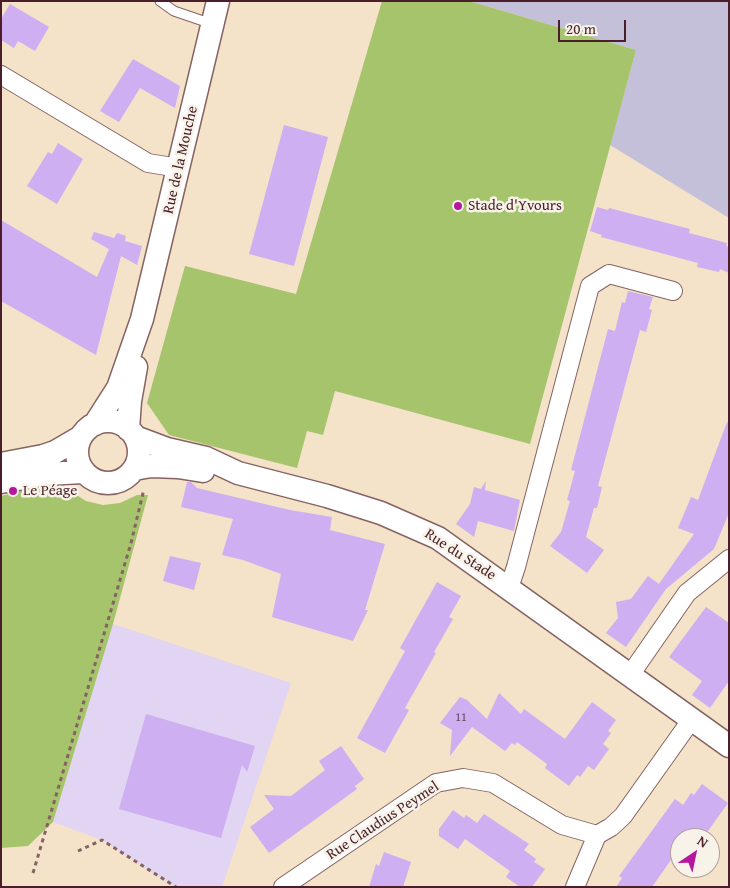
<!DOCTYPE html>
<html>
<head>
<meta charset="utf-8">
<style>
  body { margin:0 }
  #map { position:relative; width:730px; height:888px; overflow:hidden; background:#f4e2c9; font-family:"Gentium Book Plus",serif }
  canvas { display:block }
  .frame { position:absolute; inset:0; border:2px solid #4a1f2b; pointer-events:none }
  .north { position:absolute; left:670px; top:828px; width:50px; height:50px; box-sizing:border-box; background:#f7f3e8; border:1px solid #b29e9c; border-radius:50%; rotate:34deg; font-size:14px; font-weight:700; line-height:20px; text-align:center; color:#4a1f2b }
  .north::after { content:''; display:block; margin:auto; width:18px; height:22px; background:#b5179e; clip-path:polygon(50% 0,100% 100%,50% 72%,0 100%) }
  .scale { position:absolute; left:558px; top:20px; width:68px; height:22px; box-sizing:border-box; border:2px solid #4a1f2b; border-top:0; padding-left:6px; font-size:15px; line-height:18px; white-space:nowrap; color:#4a1f2b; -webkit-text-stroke:4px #f7f3e8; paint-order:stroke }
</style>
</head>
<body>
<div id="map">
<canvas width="730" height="888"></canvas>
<div class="frame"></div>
<div class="north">N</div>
<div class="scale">20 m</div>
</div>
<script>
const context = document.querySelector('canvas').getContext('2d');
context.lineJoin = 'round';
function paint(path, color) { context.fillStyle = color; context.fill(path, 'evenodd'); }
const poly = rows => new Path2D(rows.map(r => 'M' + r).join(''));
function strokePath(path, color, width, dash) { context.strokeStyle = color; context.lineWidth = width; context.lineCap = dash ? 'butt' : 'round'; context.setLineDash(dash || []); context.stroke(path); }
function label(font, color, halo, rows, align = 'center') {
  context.font = font + ' "Gentium Book Plus",serif'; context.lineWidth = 5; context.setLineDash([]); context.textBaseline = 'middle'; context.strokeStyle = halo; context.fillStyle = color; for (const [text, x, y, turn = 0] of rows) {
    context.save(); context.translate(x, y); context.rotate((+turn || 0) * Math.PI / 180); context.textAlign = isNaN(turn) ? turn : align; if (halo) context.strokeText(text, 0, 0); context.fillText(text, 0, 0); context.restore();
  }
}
const built = poly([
  [113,624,291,683,222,887,175,887,102,840,53,822]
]);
const industrial = poly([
  [469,1,729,1,729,218,610,145,636,50]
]);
const green = poly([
  [382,1,469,1,636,50,530,444,335,391,323,435,307,431,297,468,169,435,147,403,185,266,296,294],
  [52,488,70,491,86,501,103,505,120,503,137,495,148,495,113,624,53,822,28,846,1,848,1,496,29,489]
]);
const building = poly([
  [10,4,49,27,35,51,18,41,14,48,1,40,1,19],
  [133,59,180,86,175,108,140,88,119,122,100,111],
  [284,125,328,137,294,266,249,254],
  [58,143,83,159,57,204,27,186,48,152,52,154],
  [597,207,608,210,609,208,690,229,689,233,727,243,726,246,729,247,729,273,720,269,719,272,697,267,698,263,601,237,602,235,590,231],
  [1,220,97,277,109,249,91,239,94,232,114,238,117,233,126,236,125,241,142,246,137,265,121,256,96,355,1,301],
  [628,291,653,297,649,309,652,310,646,332,640,330,598,486,602,487,597,508,594,508,586,537,604,550,587,573,550,546,561,532,570,501,567,500,575,471,571,470,608,329,615,331,622,302,625,303],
  [727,422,729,423,729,513,714,549,666,589,626,647,606,633,618,618,616,602,631,599,648,576,659,584,694,534,678,528,691,497,698,500],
  [486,481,485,490,520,500,514,531,478,521,474,537,456,524,470,504,474,487,481,489],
  [187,482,191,482,197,488,290,510,332,517,330,530,385,544,365,610,368,610,353,641,272,617,281,574,243,560,222,555,233,519,181,507],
  [170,556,201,563,194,590,163,581],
  [437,582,461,596,449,617,453,619,434,652,436,653,405,708,409,710,385,753,357,738,405,651,400,648],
  [706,607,729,623,729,681,710,708,692,695,702,681,669,657],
  [499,693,521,714,524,709,565,739,592,702,616,720,608,731,611,733,603,744,609,749,594,770,588,766,580,777,577,775,569,786,545,768,547,764,517,742,515,745,512,743,505,751,472,727,450,756,452,730,440,723,460,697,467,700,487,719],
  [146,714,255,746,247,772,242,765,221,838,119,809],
  [341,746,364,779,355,786,357,789,269,853,250,827,274,809,264,795,291,796,325,770,319,761],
  [702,784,728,803,703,838,680,838,680,847,652,887,616,887,622,878,619,876,675,799,683,805,691,793,694,795],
  [453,810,464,818,466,815,477,823,484,814,529,844,524,850,536,859,534,862,545,869,532,887,520,887,506,877,510,871,465,839,458,849,439,836,439,829],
  [384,852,411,862,403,887,369,887,376,864,379,866]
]);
const path = poly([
  [78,851,102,840,176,887],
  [33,873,131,543,144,489]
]);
const service = poly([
  [160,1,174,11,212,24]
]);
const minor = poly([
  [1,75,148,163,179,168],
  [509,588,516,567,590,286,609,274,673,291],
  [630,675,687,593,729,559],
  [283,887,436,783,463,778,493,783,562,825,597,835,611,827,623,816,692,719],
  [575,887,597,835]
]);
const tertiary = poly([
  '77 452a31 31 0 1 1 62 0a31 31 0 1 1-62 0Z',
  [95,424,118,388,142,319,218,1],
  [128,429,130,401,136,367],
  [135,437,167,449,206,458,238,473,327,496,381,513,438,538,729,746],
  [1,464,43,456,55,452,79,438],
  [134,469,151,466,178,467,203,471],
  [1,482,47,474,83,472]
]);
const markers = [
  [458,206,5,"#b5179e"],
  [13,491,5,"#b5179e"]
];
const numberNames = [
  ["11",461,718]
];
const streetNames = [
  ["Rue de la Mouche",181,160,-77],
  ["Rue du Stade",460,555,33],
  ["Rue Claudius Peymel",383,821,-33]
];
const poiNames = [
  ["Stade d'Yvours",468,206],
  ["Le Péage",23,491]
];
paint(built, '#e2d4f3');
paint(industrial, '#c5c0da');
paint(green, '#a6c46c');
paint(building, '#ceaff1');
strokePath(service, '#866362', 11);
strokePath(minor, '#866362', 20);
strokePath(tertiary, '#866362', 25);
strokePath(path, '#866362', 3, [4, 4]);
strokePath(service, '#fff', 9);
strokePath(minor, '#fff', 18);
strokePath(tertiary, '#fff', 22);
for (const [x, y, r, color] of markers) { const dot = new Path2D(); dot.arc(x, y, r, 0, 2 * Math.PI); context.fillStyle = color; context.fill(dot); strokePath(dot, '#f7f3e8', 2); }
label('12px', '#6b435c', null, numberNames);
label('15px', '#4a1f2b', '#f7f3e8', streetNames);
label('15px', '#4a1f2b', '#f7f3e8', poiNames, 'left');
</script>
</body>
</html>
